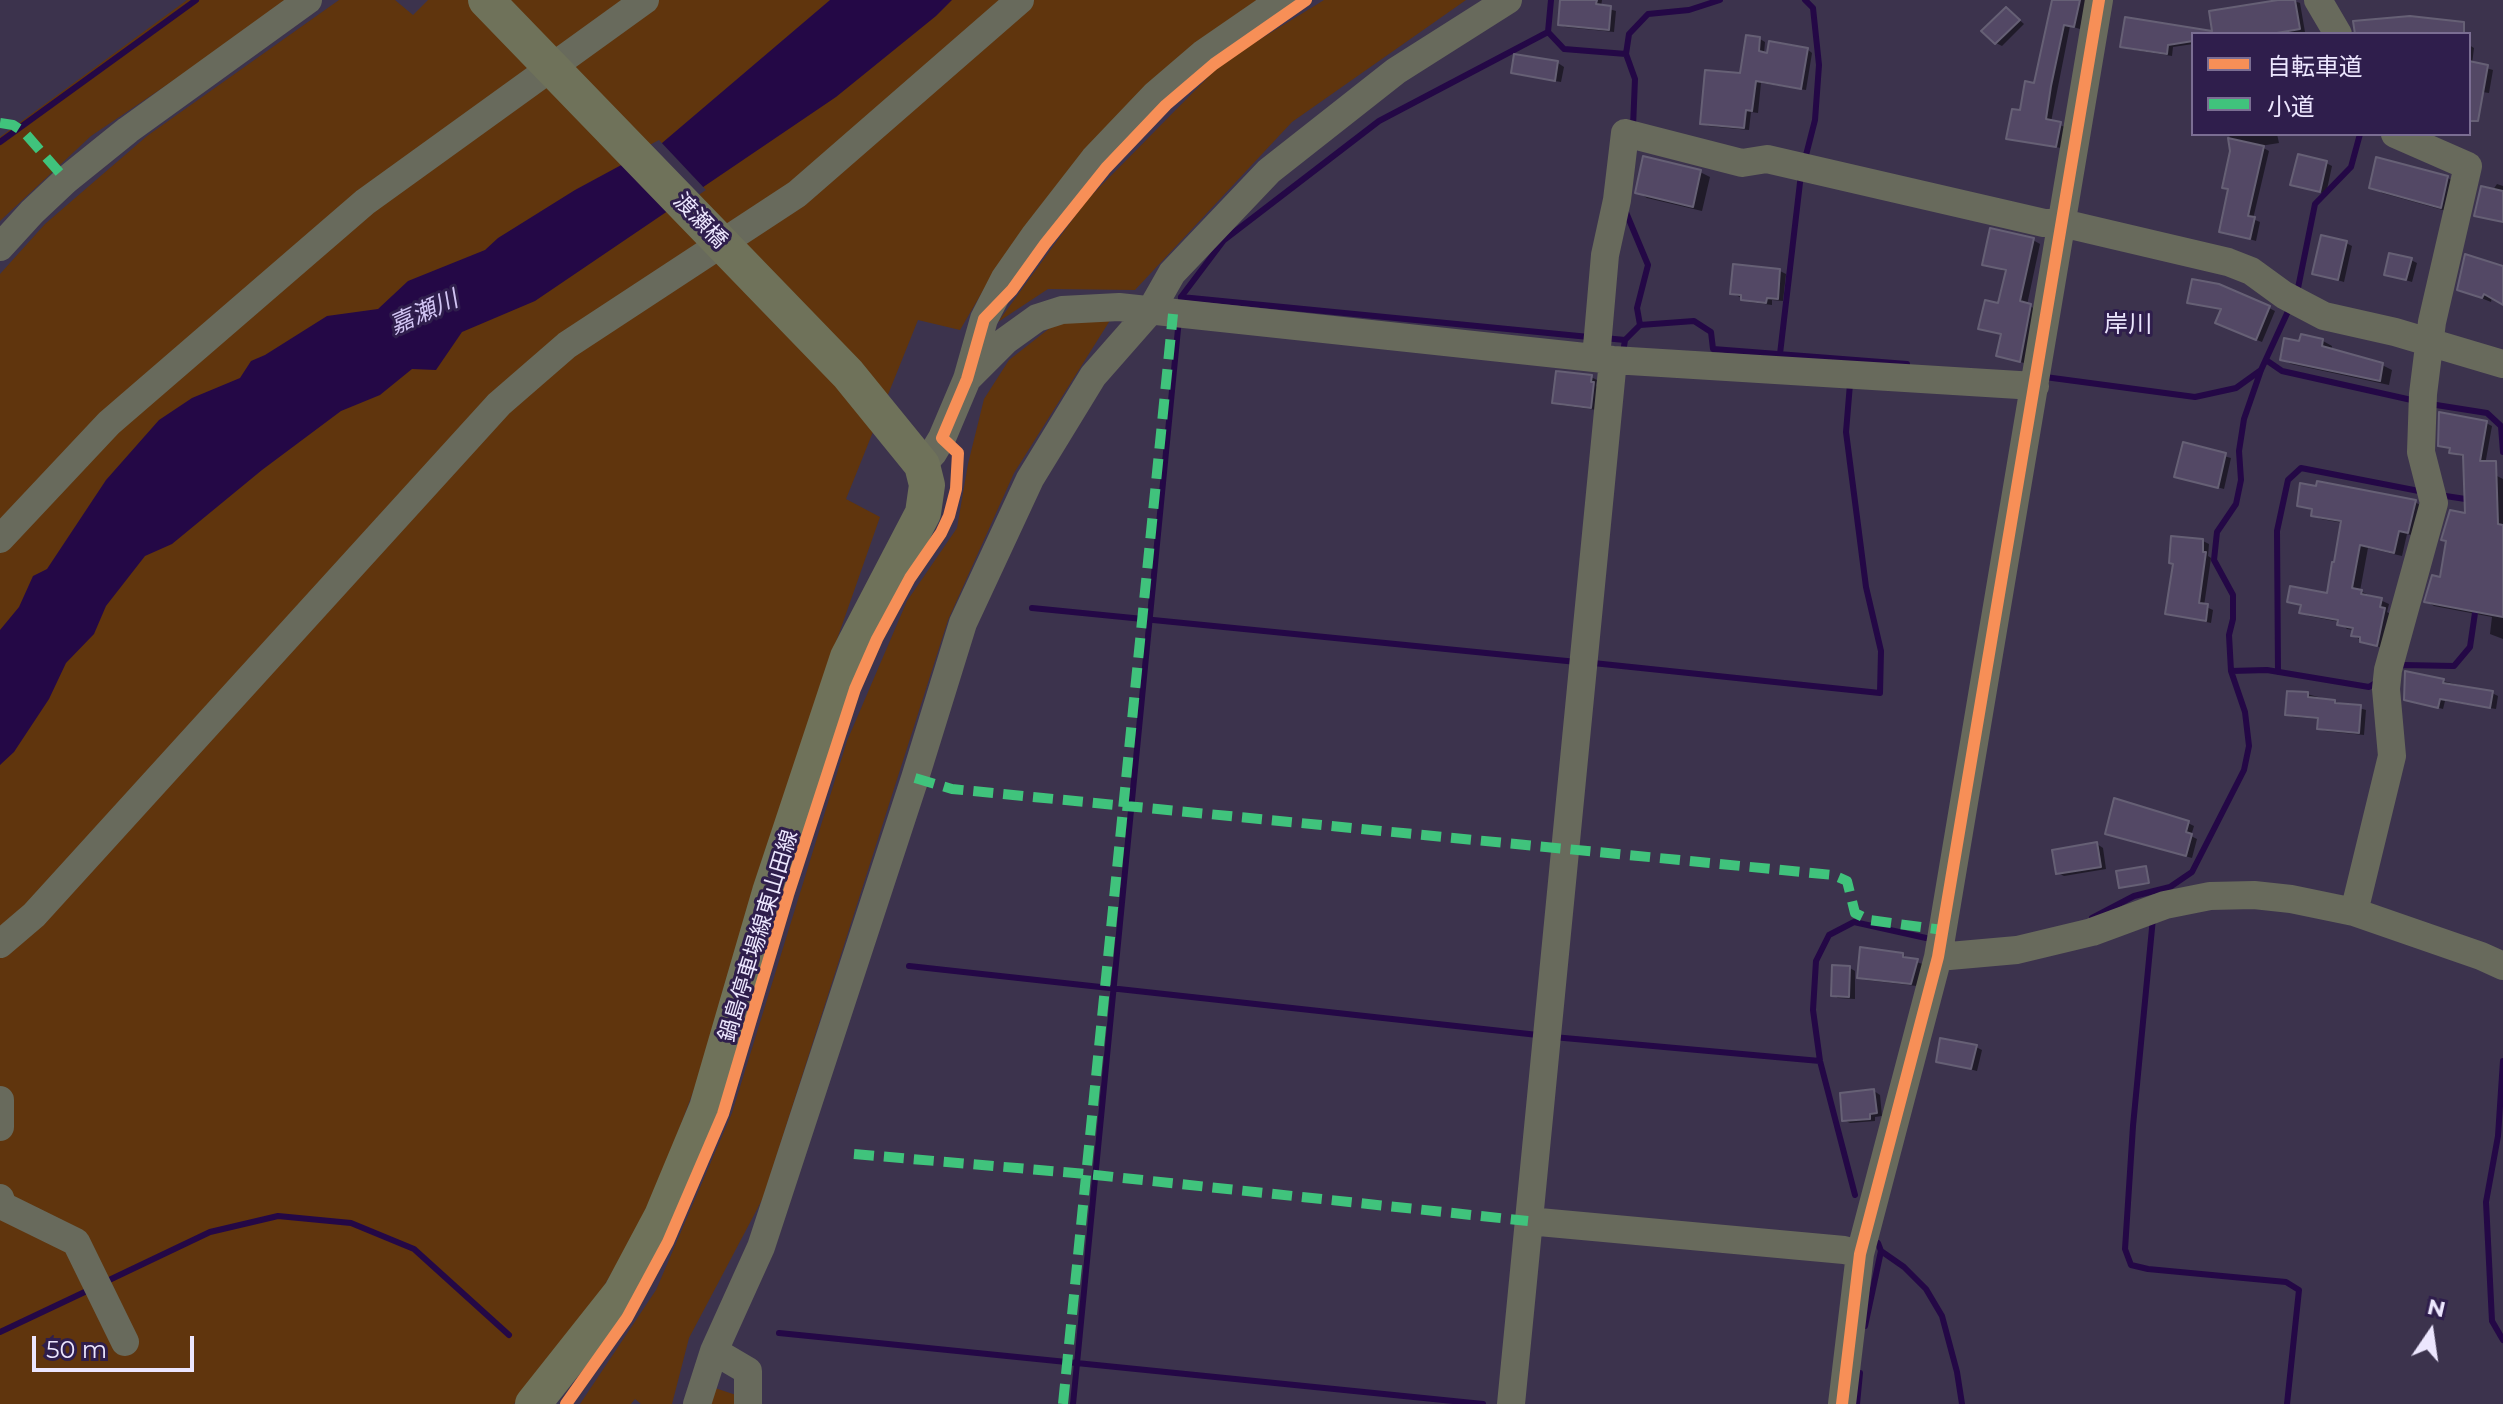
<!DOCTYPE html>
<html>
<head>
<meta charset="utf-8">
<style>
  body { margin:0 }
  #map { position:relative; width:2503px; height:1404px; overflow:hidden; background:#3c334d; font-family:Montserrat,"Noto Sans JP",sans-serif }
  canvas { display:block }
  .legend { position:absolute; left:2191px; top:32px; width:280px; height:104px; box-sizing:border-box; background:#2f1e4c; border:2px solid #7b6e93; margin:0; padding:10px 14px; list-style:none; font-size:24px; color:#ece6fe }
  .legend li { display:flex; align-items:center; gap:16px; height:40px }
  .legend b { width:40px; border:2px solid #7b6e93 }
  .north { position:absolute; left:2391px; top:1292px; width:80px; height:80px; -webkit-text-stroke:6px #2f1e4c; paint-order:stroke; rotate:13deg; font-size:22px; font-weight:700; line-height:32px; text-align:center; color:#ece6fe }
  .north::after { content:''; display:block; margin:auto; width:28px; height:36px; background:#ece6fe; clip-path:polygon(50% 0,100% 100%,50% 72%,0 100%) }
  .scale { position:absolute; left:32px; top:1336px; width:162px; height:36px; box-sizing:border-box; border:4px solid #ece6fe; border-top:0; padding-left:10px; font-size:24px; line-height:28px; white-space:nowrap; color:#ece6fe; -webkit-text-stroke:6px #2f1e4c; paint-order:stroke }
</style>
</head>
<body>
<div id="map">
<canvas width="2503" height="1404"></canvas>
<ul class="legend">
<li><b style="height:10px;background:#f78f57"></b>自転車道</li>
<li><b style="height:10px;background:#40c37c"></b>小道</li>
</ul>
<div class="north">N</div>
<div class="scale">50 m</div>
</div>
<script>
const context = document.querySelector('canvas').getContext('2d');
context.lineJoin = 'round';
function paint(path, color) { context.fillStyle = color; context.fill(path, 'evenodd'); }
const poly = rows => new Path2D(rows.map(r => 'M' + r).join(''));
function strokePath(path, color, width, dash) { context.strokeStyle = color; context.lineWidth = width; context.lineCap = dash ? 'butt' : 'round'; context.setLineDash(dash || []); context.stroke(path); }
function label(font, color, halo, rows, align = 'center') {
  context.font = font + ' Montserrat,"Noto Sans JP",sans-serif'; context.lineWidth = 6; context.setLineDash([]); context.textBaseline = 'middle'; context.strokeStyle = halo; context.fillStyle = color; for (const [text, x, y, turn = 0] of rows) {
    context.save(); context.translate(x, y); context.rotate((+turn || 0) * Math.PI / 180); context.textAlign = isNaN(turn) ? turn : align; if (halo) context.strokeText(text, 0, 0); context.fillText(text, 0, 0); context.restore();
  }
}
const green = poly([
  [187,0,293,0,91,136,0,221,0,137],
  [339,0,395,0,413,15,428,0,1261,0,998,265,960,330,918,320,846,499,880,517,816,699,705,1060,649,1210,588,1313,514,1404,0,1404,0,274,45,224,147,136],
  [1324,0,1466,0,1292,122,1135,290,1048,289,998,322,1086,201,1223,62],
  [1114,314,1014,473,948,620,763,1198,689,1338,672,1404,641,1404,635,1399,631,1404,580,1404,656,1290,732,1113,847,741,907,601,957,528,968,464,984,399,1009,360,1055,324],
  [712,1387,739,1396,739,1404,707,1404]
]);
const water = poly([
  [830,0,952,0,936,16,836,97,535,301,462,332,436,370,412,369,380,395,341,411,262,470,172,544,145,556,106,606,94,634,66,663,49,699,14,752,0,765,0,630,19,607,33,576,47,569,106,480,159,420,192,398,240,378,251,361,265,355,327,316,378,309,408,281,485,250,498,238,575,190,662,143]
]);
const pier = poly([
  [659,140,706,190,672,213,621,160]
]);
const shadow = poly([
  [1562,0,1602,0,1601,7,1616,11,1614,32,1565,27,1560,24],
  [2054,0,2086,0,2080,29,2070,26,2051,122,2065,127,2061,148,2009,138,2035,85],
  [2291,0,2300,3,2305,32,2193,34,2193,44,2173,47,2172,56,2128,49,2123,46,2127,19,2214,33],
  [2007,9,2024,24,2002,46,1996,43],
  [1760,39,1765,42,1764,54,1807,49,1812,53,1806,90,1761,83,1758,113,1751,112,1749,130,1708,126,1702,122,1742,76],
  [2469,45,2474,48,2472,64,2493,70,2489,93,2469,90],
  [1516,56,1558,63,1564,67,1561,82,1519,75,1513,72],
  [2229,134,2277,134,2279,143,2260,146,2269,151,2253,219,2260,222,2256,241,2222,231,2230,190,2224,187,2232,151],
  [2326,163,2332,166,2326,194,2293,184],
  [1700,172,1710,177,1702,211,1647,198,1637,192],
  [2448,178,2457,183,2450,212,2382,193,2373,187],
  [2497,184,2503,186,2503,223,2476,215],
  [2033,240,2040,244,2027,305,2038,310,2027,364,1998,355,2003,335,1981,328,2000,305,2007,272,1984,264],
  [2346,243,2352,246,2344,282,2314,273],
  [2411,260,2417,263,2412,282,2386,274],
  [2503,268,2503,303,2492,297,2491,302,2459,289],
  [1780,271,1786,274,1783,301,1772,300,1772,305,1749,302,1732,293],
  [2190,302,2269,308,2275,311,2262,342,2223,326,2223,310],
  [2323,341,2332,346,2331,351,2382,365,2392,370,2389,385,2291,364,2282,359,2301,344],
  [1591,377,1597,380,1596,386,1599,388,1597,410,1560,405,1554,402],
  [2486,423,2492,426,2478,504,2465,457,2457,455,2451,452,2451,449,2440,445],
  [2184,445,2231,458,2224,489,2177,476],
  [2497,476,2503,479,2503,639,2490,634,2492,617,2434,606,2427,602,2442,580],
  [2415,502,2423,507,2416,536,2407,534,2402,556,2368,548,2360,591,2389,604,2387,612,2392,615,2385,649,2362,641,2353,635,2354,630,2347,629,2340,622,2309,616,2301,612,2302,607,2290,601,2328,595,2343,523,2321,519,2313,515,2314,511,2299,505],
  [2203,541,2209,544,2208,556,2211,558,2204,606,2213,610,2211,623,2167,613,2175,565],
  [2443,681,2492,693,2498,696,2496,709,2445,701,2443,709,2406,699],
  [2307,694,2366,710,2364,735,2325,731,2319,728,2320,719,2293,717,2287,713],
  [2188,823,2194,826,2191,836,2197,839,2192,858,2113,836],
  [2097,844,2103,848,2106,869,2064,876,2058,873],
  [2146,868,2150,884,2121,887],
  [1903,954,1908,960,1923,964,1917,986,1865,980,1859,977],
  [1850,968,1855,971,1855,999,1838,998,1833,995],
  [1976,1047,1982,1050,1977,1071,1938,1061],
  [1874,1091,1880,1095,1882,1116,1875,1117,1875,1121,1850,1123,1844,1120]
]);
const stream = poly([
  [1551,0,1548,32,1564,49,1626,54,1635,79,1633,127],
  [1626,54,1629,34,1648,14,1689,10,1720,0],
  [0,142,196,0],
  [1805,159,1815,120,1819,65,1813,8,1805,0],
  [2297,293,2315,204,2351,167,2360,134],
  [1181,297,1224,240,1379,121,1548,32],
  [1181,304,1181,297,1589,337],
  [1640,325,1694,321,1711,332,1713,349,1907,364],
  [1604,338,1625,340],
  [1623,353,1625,340,1640,325,1637,308,1648,265,1625,210],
  [1780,354,1801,174],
  [2266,360,2282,371,2416,401],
  [2045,377,2195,397,2236,388,2261,370],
  [2430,404,2487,413,2501,426,2503,452],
  [2439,495,2472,500],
  [1032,608,1577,662],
  [1593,663,1880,693,1881,651,1866,587,1846,432,1850,384],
  [2400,667,2403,665,2454,666,2470,647,2476,606],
  [2231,671,2267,670,2369,687,2377,682],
  [2278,672,2277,531,2288,480,2301,468,2424,492],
  [2092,918,2134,896,2170,887,2192,872,2244,770,2249,746,2245,712,2231,671,2229,635,2233,619,2233,595,2214,560,2217,532,2236,504,2241,480,2239,451,2244,419,2261,370,2290,307],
  [2153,918,2133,1126,2125,1249,2131,1265,2148,1269,2286,1282,2299,1290,2287,1404],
  [909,966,1538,1035],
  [1553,1037,1820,1061],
  [2503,1061,2498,1136,2486,1202,2492,1321,2503,1340],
  [1855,1195,1820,1061,1813,1010,1816,961,1829,935,1854,922,1926,938],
  [1878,1243,1881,1251,1904,1267,1926,1289,1942,1316,1957,1372,1962,1404],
  [105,1282,210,1232,278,1216,351,1223,414,1249,509,1335],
  [1865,1326,1881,1251],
  [0,1332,91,1289],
  [779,1333,1483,1404],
  [1073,1404,1179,319],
  [1857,1404,1860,1373]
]);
const building = poly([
  [1560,0,1597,0,1596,4,1611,6,1609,30,1558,25,1560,0],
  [2052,0,2080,0,2074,27,2064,25,2051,86,2046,119,2061,122,2056,147,2006,139,2012,109,2020,110,2025,81,2034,83,2052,0],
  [2278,0,2295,0,2300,29,2271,34,2193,34,2193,41,2168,45,2167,54,2120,47,2125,17,2212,31,2209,11,2278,0],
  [2006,7,2020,20,1995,44,1981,31,2006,7],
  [2410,16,2464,22,2464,34,2355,34,2353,21,2410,16],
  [1746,35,1760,37,1759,51,1767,53,1769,41,1808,48,1801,89,1756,81,1752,111,1746,110,1744,128,1700,124,1705,70,1740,73,1746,35],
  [1514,54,1558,61,1555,81,1511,73,1514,54],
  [2469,61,2488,65,2478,121,2469,121,2469,61],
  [2228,138,2264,146,2248,216,2255,217,2250,239,2219,232,2228,189,2222,188,2230,151,2228,138],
  [2298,154,2327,161,2320,192,2290,185,2298,154],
  [1643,156,1701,170,1693,207,1635,193,1643,156],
  [2376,157,2448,176,2441,208,2369,188,2376,157],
  [2481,186,2503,191,2503,222,2474,216,2481,186],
  [1990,228,2034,238,2020,301,2031,304,2020,362,1996,356,2001,334,1978,329,1985,300,1998,303,2006,270,1982,265,1990,228],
  [2321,235,2347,241,2338,280,2312,274,2321,235],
  [2389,253,2412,258,2406,280,2384,275,2389,253],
  [2465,254,2503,266,2503,305,2484,294,2482,298,2457,290,2465,254],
  [1733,264,1780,269,1778,299,1767,298,1766,303,1741,300,1741,295,1730,294,1733,264],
  [2192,279,2219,284,2270,306,2256,340,2215,323,2221,309,2187,303,2192,279],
  [2301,334,2323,339,2322,346,2383,363,2380,381,2280,360,2284,338,2299,341,2301,334],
  [1556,371,1592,375,1591,382,1594,382,1591,408,1552,403,1556,371],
  [2439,412,2487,421,2480,461,2496,461,2498,524,2503,525,2503,617,2424,602,2432,575,2440,577,2446,541,2441,540,2450,510,2465,513,2463,455,2449,453,2450,448,2438,446,2439,412],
  [2183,442,2226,453,2218,488,2174,477,2183,442],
  [2317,481,2416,500,2408,533,2399,531,2394,553,2360,545,2352,588,2362,590,2361,594,2382,598,2380,607,2385,608,2377,646,2360,642,2360,637,2351,636,2353,628,2337,625,2338,620,2299,613,2301,605,2287,602,2290,586,2327,593,2332,562,2334,562,2341,521,2311,516,2312,509,2297,506,2300,483,2316,486,2317,481],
  [2171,536,2203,539,2203,552,2206,552,2199,603,2208,604,2206,621,2165,614,2173,564,2169,563,2171,536],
  [2405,671,2444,679,2443,683,2493,691,2490,708,2440,699,2438,708,2404,700,2405,671],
  [2287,691,2308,692,2308,697,2335,700,2335,703,2361,705,2359,733,2317,729,2318,718,2285,715,2287,691],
  [2114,798,2189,821,2186,832,2192,834,2186,856,2105,834,2114,798],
  [2097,842,2101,867,2056,874,2052,850,2097,842],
  [2146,866,2149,883,2119,888,2116,871,2146,866],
  [1860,947,1903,953,1903,957,1918,959,1911,984,1857,978,1860,947],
  [1832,965,1850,966,1849,997,1831,996,1832,965],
  [1940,1038,1977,1045,1971,1069,1936,1062,1940,1038],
  [1874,1089,1877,1113,1870,1114,1870,1119,1842,1121,1840,1093,1874,1089]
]);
const minor = poly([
  [2318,0,2338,34],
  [0,247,32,212,66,180,128,130,308,0],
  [1596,358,1605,255,1617,200,1625,133,1742,163,1767,159,2044,223,2062,223,2228,262,2251,271,2284,295,2324,316,2395,332,2503,364],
  [967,379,1005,341,1037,318,1062,310,1119,307,1613,360,2035,386],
  [922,465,933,453,942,438,967,379,984,319,1005,278,1035,235,1094,159,1155,95,1204,53,1281,0],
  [0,539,109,423,365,202,645,0],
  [2354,912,2392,756,2386,689,2388,670,2434,503,2421,452,2423,394,2432,322,2468,166,2395,134],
  [0,944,34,915,499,404,567,345,797,194,1020,0],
  [1938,957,2017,950,2092,932,2165,905,2210,896,2254,895,2291,899,2354,912,2481,956,2503,966],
  [0,1100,0,1127],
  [0,1198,3,1206,76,1242,125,1342],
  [1528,1221,1844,1250,1860,1254],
  [714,1351,761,1247,915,778,963,623,1030,479,1093,376,1151,310,1172,273,1269,171,1396,71,1508,0],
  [697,1404,714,1351,748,1371,748,1404],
  [1511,1404,1613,360],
  [1842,1404,1860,1254,1938,957,2099,0]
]);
const major = poly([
  [486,0,848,374,922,465,927,485,923,513,848,657,770,892,707,1108,662,1216,621,1293,533,1404]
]);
const quiet = poly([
  [0,123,13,125,24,132,66,180],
  [915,778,952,789,1833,875,1847,881,1855,913,1869,920,1943,930],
  [854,1154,1086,1174,1528,1221],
  [1063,1404,1173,314]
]);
const cycleway = poly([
  [566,1404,627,1318,668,1242,723,1114,788,895,855,689,877,639,910,578,941,533,949,516,956,489,958,453,942,438,967,379,984,319,1012,290,1045,244,1106,168,1166,105,1214,64,1306,0],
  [1842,1404,1860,1254,1938,957,2099,0]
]);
const streetNames = [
  ["渡瀬橋",700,221,46],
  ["鍋島停車場線東山田線",759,936,-73]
];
const waterNames = [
  ["嘉瀬川",424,313,-24]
];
const neighbourhoodNames = [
  ["岸川",2128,325]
];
paint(green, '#60350d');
paint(water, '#240846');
paint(pier, '#3c334d');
paint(shadow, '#0007');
strokePath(stream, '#240846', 6);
paint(building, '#534865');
strokePath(building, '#666075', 2);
strokePath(minor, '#686a5c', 28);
strokePath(major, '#6f725a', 36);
strokePath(quiet, '#40c37c', 10, [20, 10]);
strokePath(cycleway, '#f78f57', 12);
label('22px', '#ece6fe', '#2f1e4c', streetNames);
label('italic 24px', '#d2c5f4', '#2f1e4c', waterNames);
label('24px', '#ece6fe', '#2f1e4c', neighbourhoodNames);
</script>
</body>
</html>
